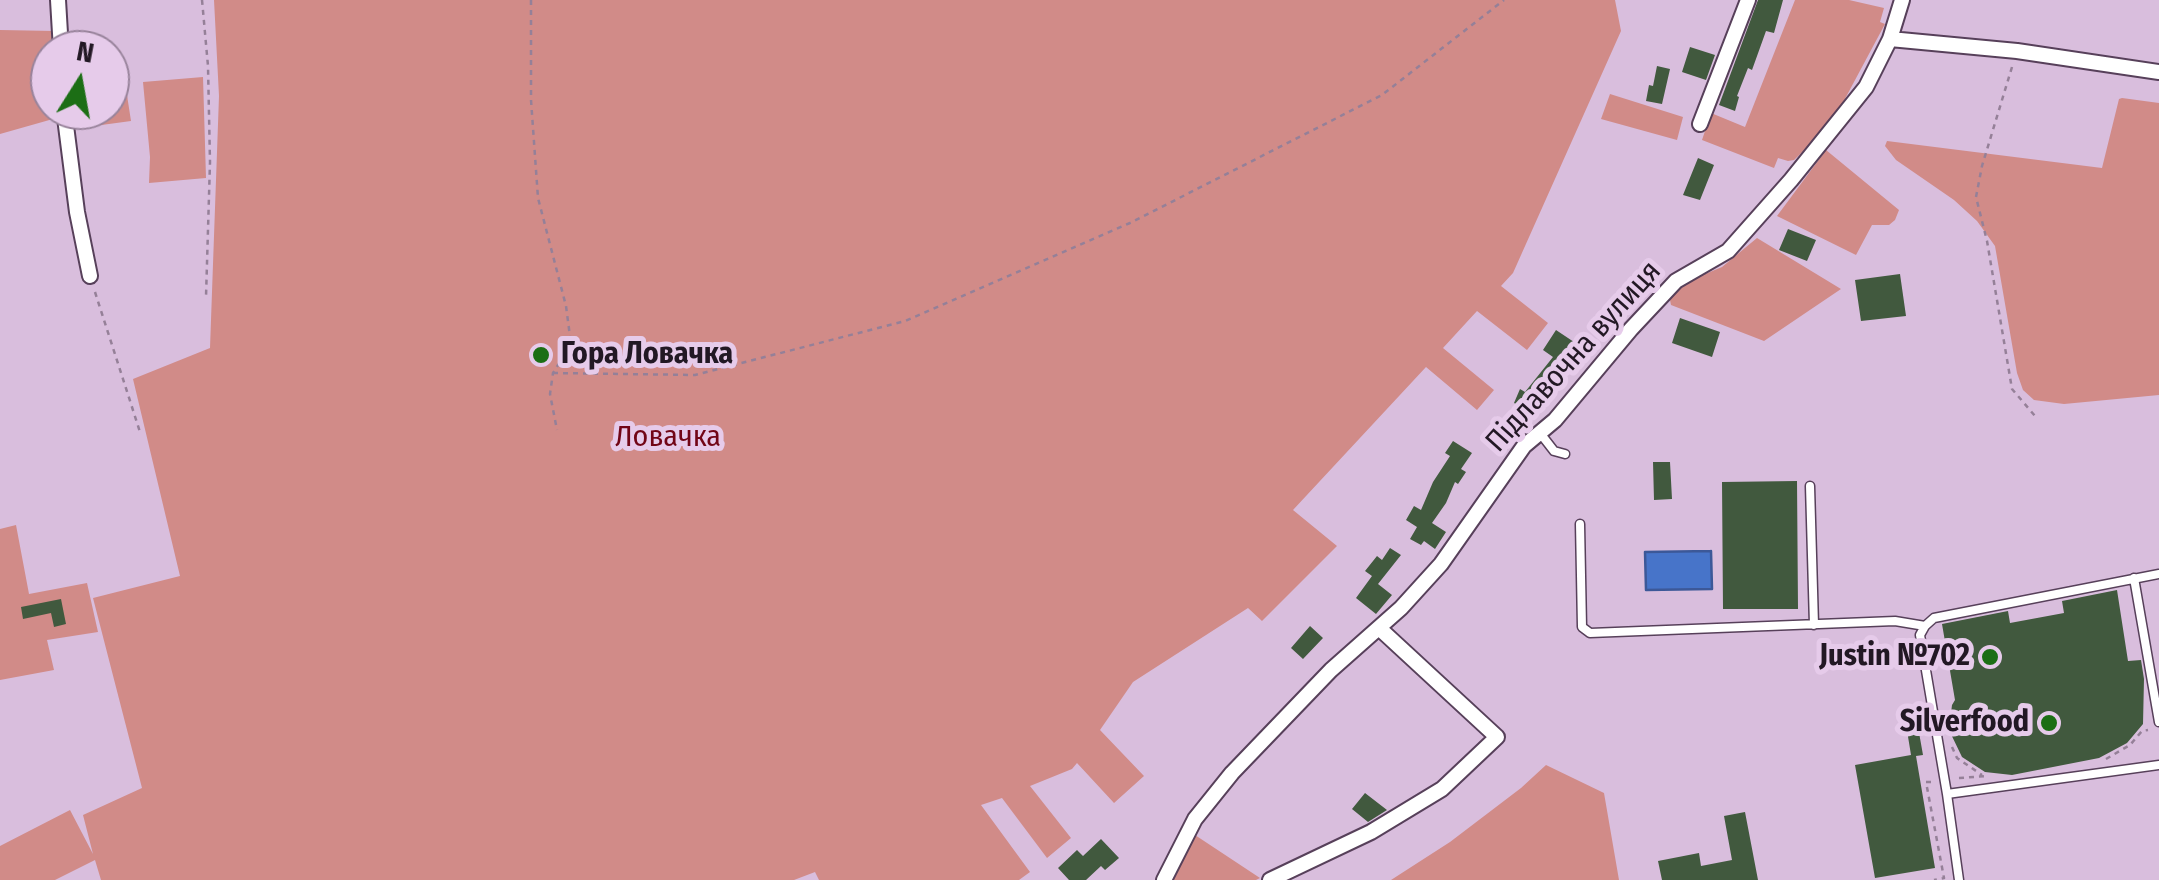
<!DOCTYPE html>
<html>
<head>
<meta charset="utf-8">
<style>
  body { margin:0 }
  #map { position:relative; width:2159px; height:880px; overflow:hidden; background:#d9bedd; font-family:"Fira Sans Condensed",sans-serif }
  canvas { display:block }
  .north { position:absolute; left:30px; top:30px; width:100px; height:100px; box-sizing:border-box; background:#e6cbea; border:2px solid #98839b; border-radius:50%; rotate:11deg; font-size:28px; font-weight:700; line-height:40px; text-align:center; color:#221824 }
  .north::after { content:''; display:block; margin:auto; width:35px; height:45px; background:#1c6e15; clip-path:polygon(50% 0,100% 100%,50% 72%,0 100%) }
</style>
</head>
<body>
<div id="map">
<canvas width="2159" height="880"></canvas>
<div class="north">N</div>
</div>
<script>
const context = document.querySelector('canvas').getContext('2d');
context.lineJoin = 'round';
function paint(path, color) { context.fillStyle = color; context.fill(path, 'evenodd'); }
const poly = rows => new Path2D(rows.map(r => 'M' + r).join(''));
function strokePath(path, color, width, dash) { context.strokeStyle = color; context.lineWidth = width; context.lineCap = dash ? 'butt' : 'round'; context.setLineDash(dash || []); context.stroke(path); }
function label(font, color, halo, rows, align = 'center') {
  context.font = font + ' "Fira Sans Condensed",sans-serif'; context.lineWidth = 10; context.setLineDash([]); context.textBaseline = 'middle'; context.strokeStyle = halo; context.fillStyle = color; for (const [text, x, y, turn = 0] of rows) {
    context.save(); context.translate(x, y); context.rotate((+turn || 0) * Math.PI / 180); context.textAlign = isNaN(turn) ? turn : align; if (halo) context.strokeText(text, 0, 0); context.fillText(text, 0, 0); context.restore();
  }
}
const green = poly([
  [214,0,1615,0,1621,31,1513,273,1501,286,1548,323,1527,350,1477,311,1443,348,1494,390,1477,410,1426,367,1293,510,1337,546,1262,621,1248,608,1133,682,1100,730,1144,776,1114,803,1077,763,1072,769,1030,786,1071,838,1047,858,1002,798,981,805,1030,872,1019,880,819,880,815,872,794,880,101,880,95,860,55,880,0,880,0,846,70,810,93,854,83,815,142,788,93,598,180,576,133,379,210,348,219,96],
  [1795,0,1849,0,1884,8,1880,22,1885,24,1839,110,1823,132,1794,160,1788,161,1778,158,1774,168,1702,140,1711,113,1745,127],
  [0,30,55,31,56,50,50,50,50,110,59,110,60,117,0,134],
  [120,50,131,121,72,129,71,110,110,110,110,51],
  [203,77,206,178,149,183,150,157,143,82],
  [1610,94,1683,117,1677,140,1601,119],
  [2122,98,2159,103,2159,395,2064,404,2034,400,2023,390,2017,373,1995,246,1977,221,1954,200,1896,160,1885,146,1887,141,2102,168,2119,99],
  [1826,150,1899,210,1895,220,1889,225,1872,225,1856,255,1777,216],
  [1757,238,1841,289,1764,341,1671,305,1670,300,1677,291,1693,279,1722,267],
  [16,525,29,594,87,583,98,632,47,640,54,670,0,680,0,529],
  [1546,765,1604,793,1619,880,1391,880,1450,842,1521,788],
  [1193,834,1198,837,1260,878,1256,880,1170,880]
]);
const water = poly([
  [1711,551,1712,589,1646,590,1645,552,1711,551]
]);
const building = poly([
  [1758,0,1783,0,1774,33,1766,31,1752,70,1748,68,1737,96,1739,97,1735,111,1719,105],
  [1690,47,1715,55,1706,80,1682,72],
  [1657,66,1670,69,1662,104,1646,101,1649,85,1653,86],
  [1698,158,1714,165,1700,200,1683,195],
  [1788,229,1816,240,1807,261,1779,250],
  [1900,274,1906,316,1861,321,1855,280],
  [1680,318,1720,332,1712,357,1672,343],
  [1556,330,1577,344,1556,377,1558,379,1547,392,1543,389,1531,412,1514,403,1520,389,1525,392,1553,357,1543,350],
  [1453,441,1472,453,1461,469,1466,472,1458,484,1455,482,1446,503,1432,523,1446,532,1435,549,1424,541,1421,545,1410,539,1417,527,1406,520,1414,506,1421,510,1433,482,1450,456,1445,453],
  [1653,462,1670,462,1672,499,1654,500],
  [1797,481,1798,609,1723,609,1722,482],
  [1390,548,1401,555,1378,584,1392,595,1376,614,1356,598,1372,576,1365,571,1377,556,1382,560],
  [2117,590,2128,661,2141,660,2144,679,2143,724,2127,743,2099,758,2012,775,1985,772,1962,757,1949,730,1952,705,1955,700,1942,624,2008,611,2010,623,2064,613,2062,601],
  [61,599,66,624,54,627,51,613,23,619,21,607],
  [1310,626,1323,638,1303,659,1291,648],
  [1915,710,1923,755,1916,756,1935,868,1875,878,1855,765,1911,755,1904,712],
  [1365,793,1387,810,1368,822,1352,809],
  [1745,812,1758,880,1662,880,1658,861,1699,853,1701,866,1732,860,1724,816],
  [1101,839,1119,858,1105,870,1101,866,1086,880,1069,880,1058,868,1077,850,1083,856]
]);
const path = poly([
  [202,0,208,66,210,162,206,297],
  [531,0,531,100,538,198,566,306,571,344,553,373,550,394,557,430],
  [2012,67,1982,166,1976,197,1987,241,2012,389,2035,416],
  [95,292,140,432],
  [553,373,695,375,905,321,1130,223,1382,95,1504,0],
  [1952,747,1957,758,1982,775],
  [2106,759,2130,745,2142,731,2148,730],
  [1959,778,1986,776],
  [1931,782,1926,782,1944,878,1934,880]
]);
const lane = poly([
  [1540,433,1554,451,1565,454],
  [1810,486,1814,625],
  [1580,524,1582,627,1590,633,1895,621,1925,626],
  [2134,578,2159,722],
  [1947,794,2159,765],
  [1959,880,1947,794,1920,635,1925,626,1934,618,2159,574]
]);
const street = poly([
  [58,0,61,50],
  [1890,39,2017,51,2159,72],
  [64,110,77,212,90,276],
  [1700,124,1748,0],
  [1164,880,1195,819,1232,773,1331,670,1401,608,1441,564,1524,446,1555,420,1631,329,1676,281,1728,251,1791,180,1866,87,1890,39,1902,0],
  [1270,880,1371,832,1442,789,1497,737,1379,628]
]);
const markers = [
  [541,355,10,"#1c6e15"],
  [1990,657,10,"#1c6e15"],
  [2049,723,10,"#1c6e15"]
];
const poiNames = [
  ["Гора Ловачка",561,355,"left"],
  ["Justin №702",1970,657],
  ["Silverfood",2029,723]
];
const streetNames = [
  ["Підлавочна вулиця",1574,357,-48]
];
const parkNames = [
  ["Ловачка",668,438]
];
paint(green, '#d18b88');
paint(water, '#4774c9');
strokePath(water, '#3c5898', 2.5);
paint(building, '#41593e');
strokePath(lane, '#57405a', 11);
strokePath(street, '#57405a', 18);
strokePath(path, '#958098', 2.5, [5, 5]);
strokePath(lane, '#fff', 8);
strokePath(street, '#fff', 14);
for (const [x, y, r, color] of markers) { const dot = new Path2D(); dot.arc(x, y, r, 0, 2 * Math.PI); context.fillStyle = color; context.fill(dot); strokePath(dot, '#e6cbea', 4); }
label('bold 30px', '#221824', '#e6cbea', poiNames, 'right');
label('30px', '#221824', '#e6cbea', streetNames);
label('30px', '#710516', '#e6cbea', parkNames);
</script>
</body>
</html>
